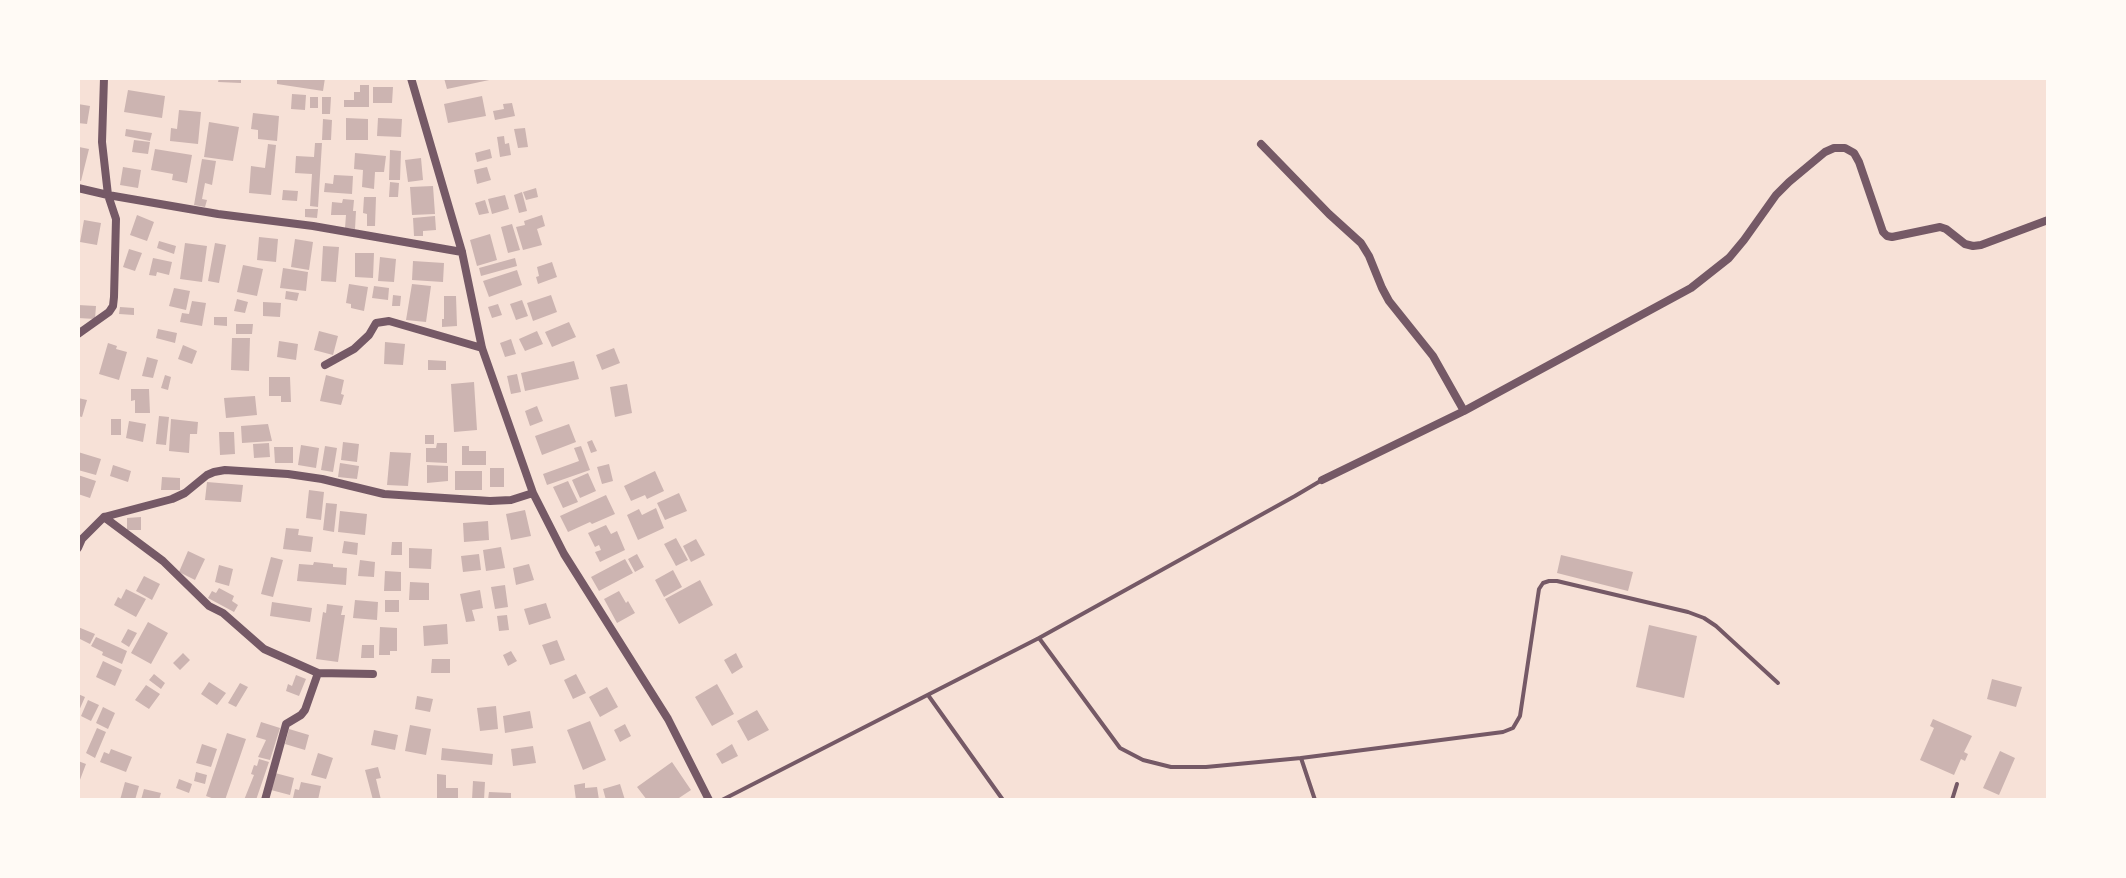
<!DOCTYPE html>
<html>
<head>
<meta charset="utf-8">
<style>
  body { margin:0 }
  #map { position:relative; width:2126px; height:878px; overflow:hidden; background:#f7e1d7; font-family:"Sofia Sans Condensed",sans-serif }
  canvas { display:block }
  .frame { position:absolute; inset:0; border:80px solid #fffaf5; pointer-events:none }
</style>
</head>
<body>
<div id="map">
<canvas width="2126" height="878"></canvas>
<div class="frame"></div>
</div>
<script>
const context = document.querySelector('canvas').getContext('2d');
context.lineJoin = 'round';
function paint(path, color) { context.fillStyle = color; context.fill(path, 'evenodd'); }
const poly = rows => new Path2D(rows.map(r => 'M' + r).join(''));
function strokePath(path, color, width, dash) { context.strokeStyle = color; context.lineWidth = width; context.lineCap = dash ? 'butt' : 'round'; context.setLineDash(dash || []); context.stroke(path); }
const building = poly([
  [219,78,241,78,241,83,218,82],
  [277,78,325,78,323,91,277,84],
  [444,78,494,78,494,79,447,89],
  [360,85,369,85,369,107,344,107,344,100,354,100,354,92,360,92],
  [373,87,393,87,392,103,373,103],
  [128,90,165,96,162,118,124,112],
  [292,94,306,95,305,110,291,109],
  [482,96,486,116,448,123,444,104],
  [310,97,318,97,318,108,310,108],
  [322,97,331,97,330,114,322,114],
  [512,103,515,116,495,120,493,111,504,109,503,104],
  [78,104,90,106,87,124,78,123],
  [179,110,201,112,198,144,170,141,171,128,177,129],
  [253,113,279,116,277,141,258,139,258,130,251,129],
  [346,118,368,119,368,140,346,140],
  [378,118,402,119,401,137,377,136],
  [323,119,332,120,331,140,322,140],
  [209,122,239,127,233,161,204,157],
  [525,128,528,147,518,148,514,129],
  [126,129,152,133,150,141,125,136],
  [504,136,505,144,509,143,511,155,500,157,497,137],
  [134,140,150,142,148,154,132,152],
  [315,143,322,143,318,207,310,206,312,174,295,173,296,156,314,157],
  [268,144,276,145,271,195,249,193,251,166,265,168],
  [79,147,89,149,81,181,78,180],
  [155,149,192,155,187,183,172,180,173,174,151,170],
  [490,149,492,158,477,162,475,153],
  [390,150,401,151,400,180,389,180],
  [355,153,386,156,384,172,375,172,374,189,362,187,363,170,354,169],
  [421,158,423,180,408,182,405,160],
  [202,159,216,161,212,185,205,183,202,199,207,200,205,207,194,205],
  [123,167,141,170,138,188,120,185],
  [487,167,491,180,477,184,474,170],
  [334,175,353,176,352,194,324,192,325,183,333,184],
  [390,182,399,183,398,197,389,197],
  [433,186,435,214,412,215,410,187],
  [536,188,538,197,526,200,523,192],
  [283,190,298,191,297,201,282,200],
  [522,192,527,211,519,213,514,195],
  [505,195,509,209,492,214,488,199],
  [364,197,376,197,375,226,367,226,367,214,363,213],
  [343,199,354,200,353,211,356,211,355,229,345,228,346,215,331,215,332,202,342,203],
  [485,200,489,213,479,215,475,203],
  [305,209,318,209,317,218,305,217],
  [137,215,154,222,147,241,130,235],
  [542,215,545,226,537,229,542,245,523,250,516,227,525,225,524,221],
  [435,216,436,230,423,231,423,236,414,236,413,218],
  [84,220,101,223,97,245,80,242],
  [512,224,520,250,508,253,501,227],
  [490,234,497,260,477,266,470,240],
  [259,237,278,239,276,262,257,260],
  [295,239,313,242,309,270,291,267],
  [159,241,176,246,174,254,157,248],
  [185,243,207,246,202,282,180,279],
  [215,243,226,245,219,283,208,281],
  [323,246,339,247,336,282,321,281],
  [129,249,142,253,135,271,123,267],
  [355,253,374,253,373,278,355,277],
  [380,257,396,259,394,282,378,281],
  [153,258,172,262,169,275,157,272,156,276,149,275],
  [515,258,517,266,481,276,479,268],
  [413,261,444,263,443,282,412,280],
  [552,262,557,277,538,284,536,277,539,276,537,267],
  [243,265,263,269,257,296,237,292],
  [283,268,308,272,306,291,280,288],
  [517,270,522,285,489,297,483,281],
  [349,284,368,287,364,311,351,308,351,304,346,303],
  [412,284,431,286,426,322,406,320],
  [374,286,389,288,388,300,372,298],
  [174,288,190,291,186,310,169,306],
  [286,291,299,293,297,301,285,299],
  [393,295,401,296,400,306,392,306],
  [551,295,557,312,533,321,527,303],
  [444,296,456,296,457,326,442,327,442,319,444,319],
  [237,299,248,302,245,313,234,311],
  [522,300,528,316,516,320,510,304],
  [192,301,206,303,202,326,180,322,182,313,189,314],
  [263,302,281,303,280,317,263,316],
  [498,304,502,315,492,318,488,307],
  [78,305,96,306,95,319,78,318],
  [120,307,134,308,134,315,119,314],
  [214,317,227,317,227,326,214,325],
  [569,322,576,337,552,347,545,332],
  [236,324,253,324,252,334,236,334],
  [158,329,177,333,175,343,156,338],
  [319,331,338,336,333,355,314,350],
  [537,331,543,344,525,351,519,339],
  [232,338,250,338,249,371,231,370],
  [511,339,516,354,505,357,500,343],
  [279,341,298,344,296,360,277,357],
  [385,342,405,344,403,365,384,364],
  [108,343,117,346,116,349,127,352,119,380,99,374],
  [183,345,197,351,192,364,178,359],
  [614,348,620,363,602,370,596,355],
  [147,357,158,360,153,378,142,376],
  [428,360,446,361,446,370,428,370],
  [574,361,579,379,525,391,521,373],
  [517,374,521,392,511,394,507,376],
  [165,375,171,377,168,390,161,388],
  [326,375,344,380,341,394,344,395,341,405,320,401],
  [269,377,290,377,291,402,281,402,281,396,269,396],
  [474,382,477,430,454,432,451,384],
  [627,384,632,413,615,417,610,387],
  [131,389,149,389,150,413,135,413,135,400,131,401],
  [255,396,257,415,226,418,224,398],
  [78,398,87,400,82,417,78,416],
  [537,406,543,421,530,426,525,411],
  [159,416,169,417,166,445,156,444],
  [111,419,121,419,121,435,111,435],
  [171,419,198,422,197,434,190,434,189,453,169,451],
  [129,421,146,424,143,442,126,438],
  [268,424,272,441,242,443,241,426],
  [569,424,576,442,542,455,535,436],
  [219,432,234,432,235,454,220,455],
  [425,435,434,435,434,444,425,444],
  [592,440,597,451,591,453,587,442],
  [343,442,359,444,357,462,341,460],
  [269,443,270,457,254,458,253,444],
  [437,443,447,443,447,463,426,462,426,448,436,448],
  [301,445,319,448,316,468,298,465],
  [325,446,337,448,333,472,321,470],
  [462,446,469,446,469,451,486,451,486,465,462,465],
  [581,446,590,470,547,485,543,474,579,461,574,448],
  [274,447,293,447,293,463,275,463],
  [78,452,101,459,96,475,78,470],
  [390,452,411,453,408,486,387,485],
  [340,463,359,466,357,479,338,477],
  [609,464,613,481,602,484,597,467],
  [113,465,131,471,128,482,110,476],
  [427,465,448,466,448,481,427,483],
  [490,468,504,468,504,487,490,487],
  [455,471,482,471,482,490,455,490],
  [655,471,664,491,647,499,645,495,631,501,624,486],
  [588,473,596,491,580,498,572,480],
  [78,475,96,481,90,498,78,494],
  [162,477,180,478,180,490,161,490],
  [568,481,578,502,563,508,553,487],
  [207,482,243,485,241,502,205,500],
  [309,490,324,492,321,520,306,518],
  [679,493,687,511,665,520,657,503],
  [606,495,615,514,592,524,590,522,568,532,560,516],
  [326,503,337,504,334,532,323,530],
  [656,508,664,528,638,540,627,515,639,509,642,515],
  [525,510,531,536,511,540,506,514],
  [340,511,367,514,365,535,338,532],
  [141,517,141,530,127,530,127,518],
  [488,521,489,540,464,542,463,523],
  [606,525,611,534,617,531,625,550,600,562,595,552,601,550,599,545,595,547,588,533],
  [286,528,299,529,298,535,313,537,311,552,283,549],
  [676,538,688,560,676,566,664,544],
  [696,539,705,555,691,562,683,546],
  [344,541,358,543,357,555,342,553],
  [392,542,402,542,402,555,391,555],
  [501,547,505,568,486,571,483,550],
  [409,548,432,549,431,569,409,568],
  [188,551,205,559,195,580,179,572],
  [479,554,481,570,463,572,461,556],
  [637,554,644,567,635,572,628,559],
  [1561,555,1633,572,1628,591,1557,573],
  [271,557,283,560,273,597,261,594],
  [625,559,633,573,599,591,591,577],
  [360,560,375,562,374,577,358,576],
  [314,562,333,564,333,567,347,568,346,585,297,581,299,564,313,565],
  [529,564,534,580,516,585,513,568],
  [219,565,233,569,229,586,215,582],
  [673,570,682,587,664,597,655,580],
  [385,571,401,572,401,591,384,591],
  [144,576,160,584,152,600,136,591],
  [700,580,713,605,679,624,665,599],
  [410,582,429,583,429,600,409,600],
  [505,585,508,607,495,609,491,587],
  [219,588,234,596,232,601,238,605,234,612,208,598,212,591,216,593],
  [126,589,146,599,136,617,114,605,118,597,121,599],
  [480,590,483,608,472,610,475,621,466,622,460,594],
  [619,591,626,603,628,601,635,613,617,623,604,599],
  [355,600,378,602,377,620,353,618],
  [385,600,399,600,399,612,385,612],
  [272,602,312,608,310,622,270,616],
  [546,603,551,618,529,625,524,609],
  [327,604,343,606,341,615,345,615,338,662,316,659,323,612,326,613],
  [507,615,509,630,499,631,497,616],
  [148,622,168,633,151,664,131,653],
  [447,624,448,644,424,646,423,626],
  [1649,625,1697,636,1684,698,1636,687],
  [78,627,95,634,90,644,78,638],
  [380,627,397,628,397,651,390,651,390,655,379,655],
  [128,629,137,633,129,647,121,642],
  [96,637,127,651,122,664,102,655,103,652,91,646],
  [557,640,565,660,550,665,542,645],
  [362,645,374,645,374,658,361,658],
  [511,651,517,661,508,666,503,655],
  [183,653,190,660,180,670,173,663],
  [736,653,743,667,732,674,724,660],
  [432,659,450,659,450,673,431,673],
  [103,661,122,670,115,686,96,677],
  [154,674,165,683,161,689,149,680],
  [576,674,586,693,573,699,564,680],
  [296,675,306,679,299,696,286,691,288,684,292,686],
  [1992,679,2022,687,2016,707,1987,699],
  [209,682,226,693,217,705,201,694],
  [240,683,248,687,236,707,228,703],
  [717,684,734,714,712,726,695,697],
  [146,685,160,694,149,709,135,700],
  [607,687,618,707,600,717,589,697],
  [78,694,85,697,78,713],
  [417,696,433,699,430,712,415,709],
  [88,700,99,705,91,721,81,716],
  [496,706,498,729,480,731,477,708],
  [103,707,115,713,108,729,96,723],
  [757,710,769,730,748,741,737,721],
  [530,711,533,728,505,733,503,716],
  [1933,719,1972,736,1964,752,1968,754,1965,761,1961,759,1954,775,1920,760,1934,728,1930,726],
  [590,721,606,760,583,770,567,730],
  [261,722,280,728,270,760,258,757,266,740,256,737],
  [625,724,631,736,620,742,614,730],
  [410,725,431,729,426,755,405,751],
  [97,728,106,732,95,758,86,753],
  [289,729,309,735,305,750,285,744],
  [374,730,398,735,395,750,371,745],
  [227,733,246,739,225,800,217,800,206,796],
  [202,744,217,749,211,767,196,763],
  [732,744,738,756,722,764,716,754],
  [533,746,536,763,513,766,511,749],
  [442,748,493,754,492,765,441,760],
  [111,749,132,757,126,772,100,762,104,752,109,754],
  [2000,751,2015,758,1999,795,1983,788],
  [318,753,333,758,326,779,311,775],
  [259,759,269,762,256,800,244,800,254,775,251,774,254,765,257,766],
  [78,761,86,764,78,785],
  [672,762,691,790,676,800,647,800,637,787],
  [378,767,381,778,376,779,381,800,373,800,365,770],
  [196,772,207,775,205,784,194,781],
  [275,773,294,778,290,795,271,790],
  [437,774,446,775,446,788,458,788,458,800,437,800],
  [179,779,192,784,189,793,176,788],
  [473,781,485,782,484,800,472,800],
  [125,782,139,786,135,800,120,800],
  [301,782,321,786,318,800,296,800,293,798,295,789,299,790],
  [585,783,585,788,597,787,599,800,576,800,574,785],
  [620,784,625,800,606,800,603,789],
  [144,789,161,793,159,800,141,800],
  [489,792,511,793,511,800,488,800]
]);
const service = poly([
  [1039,638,1295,496,1322,480],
  [928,695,1003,800],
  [1301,758,1315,800],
  [722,800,1039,638,1120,748,1143,760,1171,767,1206,767,1301,758,1503,732,1513,728,1520,716,1539,589,1543,583,1549,581,1557,581,1688,612,1704,618,1716,626,1778,683],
  [1952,800,1957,784]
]);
const minor = poly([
  [411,78,462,252,482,348,533,493,564,554,668,719,709,800],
  [1261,144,1329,214,1361,243,1369,256,1382,288,1389,301,1433,356,1464,411],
  [78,188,108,195,218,214,313,226,462,252],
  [78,334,109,312,113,306,114,297,116,219,108,195,102,142,104,78],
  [325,365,354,349,369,335,376,323,389,321,482,348],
  [1322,480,1464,411,1691,288,1729,258,1744,240,1776,195,1789,182,1825,152,1834,148,1845,148,1854,153,1859,162,1883,232,1887,236,1892,237,1940,227,1946,229,1965,244,1973,246,1981,245,2048,220],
  [104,517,163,561,209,606,223,613,264,649,318,673,373,674],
  [78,548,82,539,104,517,172,499,185,493,207,475,214,472,225,470,288,474,322,479,384,494,490,501,511,500,533,493],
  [265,800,286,724,301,715,305,710,318,673]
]);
paint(building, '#ccb4b1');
strokePath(service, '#755966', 4);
strokePath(minor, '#755966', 8);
</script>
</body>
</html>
